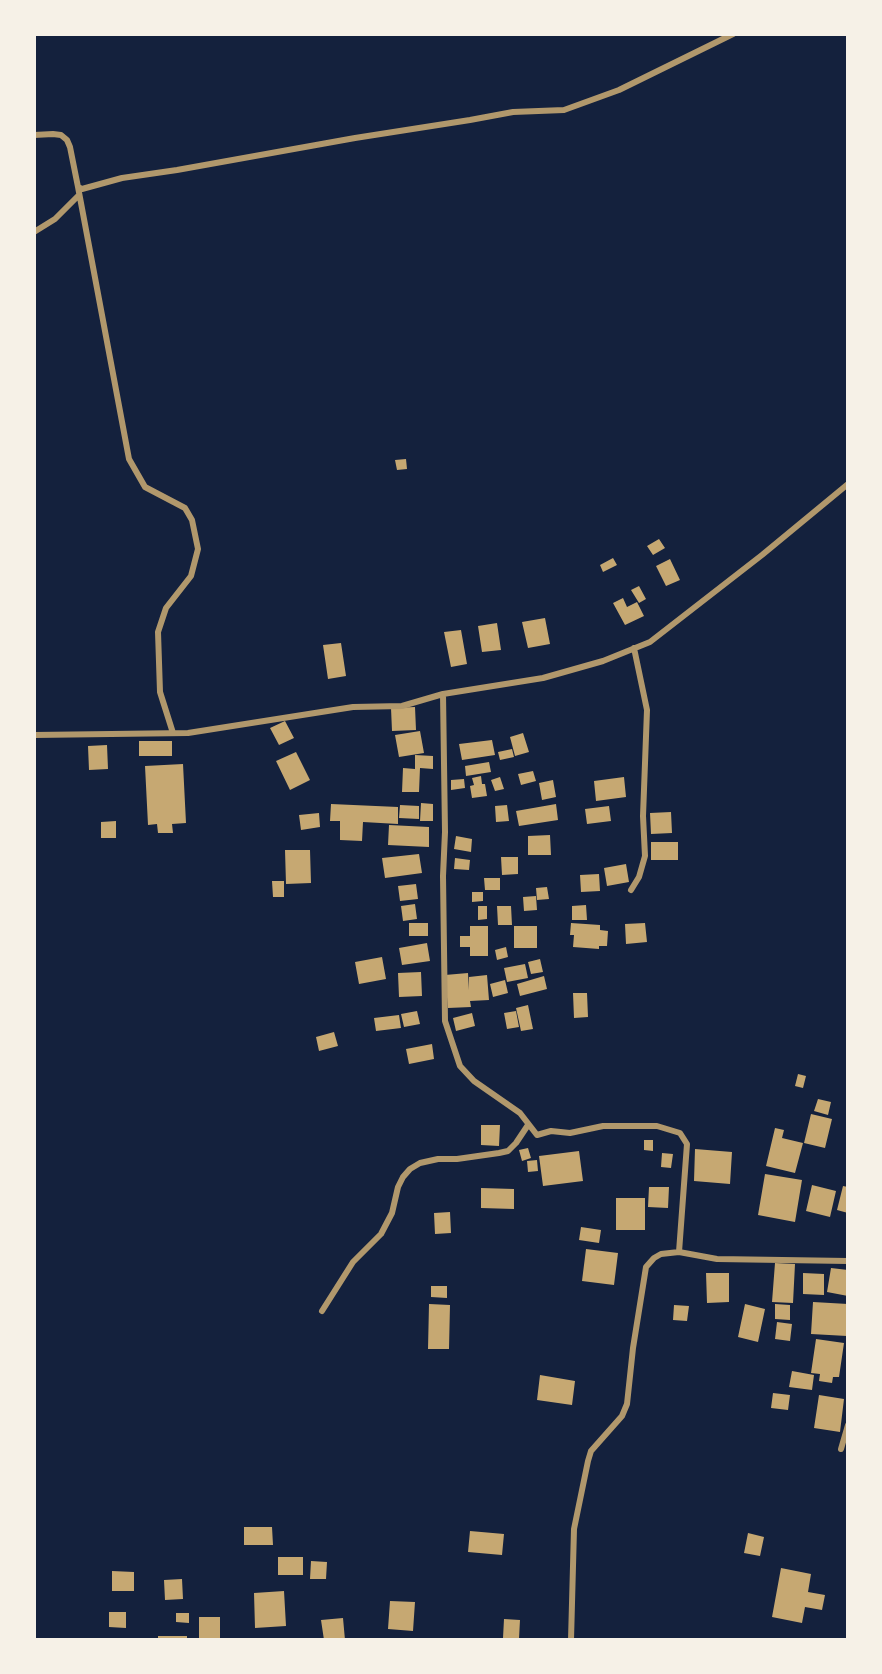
<!DOCTYPE html>
<html>
<head>
<meta charset="utf-8">
<style>
  body { margin:0 }
  #map { position:relative; width:882px; height:1674px; overflow:hidden; background:#14213d; font-family:Manrope,sans-serif }
  canvas { display:block }
  .frame { position:absolute; inset:0; border:36px solid #f6f1e7; pointer-events:none }
</style>
</head>
<body>
<div id="map">
<canvas width="882" height="1674"></canvas>
<div class="frame"></div>
</div>
<script>
const context = document.querySelector('canvas').getContext('2d');
context.lineJoin = 'round';
function paint(path, color) { context.fillStyle = color; context.fill(path, 'evenodd'); }
const poly = rows => new Path2D(rows.map(r => 'M' + r).join(''));
function strokePath(path, color, width, dash) { context.strokeStyle = color; context.lineWidth = width; context.lineCap = dash ? 'butt' : 'round'; context.setLineDash(dash || []); context.stroke(path); }
const building = poly([
  [406,459,407,469,397,470,395,460],
  [659,539,665,548,653,555,647,546],
  [613,558,617,565,603,572,600,565],
  [670,559,680,580,666,586,656,566],
  [639,586,646,599,639,603,631,590],
  [623,598,627,607,637,602,644,616,625,625,613,603],
  [545,618,550,644,528,648,522,622],
  [497,623,501,650,482,652,478,626],
  [461,630,467,664,451,667,444,632],
  [341,643,346,676,328,679,323,645],
  [415,707,416,730,392,731,391,708],
  [285,721,294,738,279,745,270,728],
  [420,731,424,753,399,757,395,735],
  [523,733,529,752,515,756,510,737],
  [492,740,495,755,462,760,459,744],
  [139,741,172,741,172,756,139,756],
  [107,745,108,769,89,770,88,746],
  [512,749,514,757,500,760,498,752],
  [296,752,310,780,290,790,276,761],
  [415,755,433,756,433,769,420,768,419,792,402,792,403,768,415,769],
  [489,762,491,772,466,776,465,766],
  [183,764,186,823,172,824,173,833,158,833,157,824,148,825,145,766],
  [533,771,536,781,521,785,518,774],
  [481,776,482,784,485,784,487,796,472,798,470,786,474,785,472,778],
  [500,777,504,789,495,791,491,780],
  [624,777,626,797,596,801,594,781],
  [464,779,465,788,451,790,451,780],
  [553,780,556,797,542,800,539,783],
  [421,803,433,804,433,821,420,821],
  [331,804,398,807,398,824,363,822,362,841,340,840,340,821,330,821],
  [556,804,558,820,519,826,516,811],
  [400,805,419,806,419,819,399,818],
  [507,805,509,821,496,822,495,806],
  [609,806,611,821,587,824,585,809],
  [671,812,672,833,651,834,650,813],
  [319,813,320,827,301,830,299,815],
  [116,821,116,838,101,838,101,822],
  [389,825,429,827,429,847,388,845],
  [550,835,551,855,528,855,528,836],
  [456,836,472,839,471,852,454,849],
  [651,842,678,842,678,860,651,860],
  [285,850,310,850,311,883,286,884],
  [419,854,422,873,385,878,382,858],
  [501,857,518,857,518,874,502,875],
  [455,858,470,860,469,870,454,869],
  [626,864,629,882,607,886,604,868],
  [599,874,600,891,581,892,580,875],
  [484,878,500,878,500,890,485,890],
  [272,881,284,881,284,897,273,897],
  [416,884,418,899,400,901,398,886],
  [547,887,549,899,537,900,536,888],
  [472,892,483,892,483,901,472,902],
  [536,896,537,910,524,911,523,897],
  [415,904,417,919,403,921,401,906],
  [586,905,587,920,572,920,572,906],
  [478,906,487,906,487,919,478,920],
  [497,906,511,906,512,925,498,925],
  [409,923,428,923,428,936,409,936],
  [571,923,600,925,600,930,608,931,607,946,599,946,599,949,573,947,574,935,570,935],
  [645,923,647,942,626,944,625,924],
  [470,926,488,926,488,956,470,956,470,947,460,947,460,936,470,936],
  [514,926,537,926,537,948,514,948],
  [427,943,430,961,402,965,399,948],
  [506,947,508,957,497,960,495,950],
  [382,957,386,979,359,984,355,962],
  [540,959,543,972,531,974,528,962],
  [525,964,528,978,507,982,504,968],
  [421,972,422,996,399,997,398,973],
  [468,973,469,990,469,977,487,975,489,1000,470,1001,471,1007,448,1008,445,975],
  [544,976,547,989,520,996,517,984],
  [505,980,508,993,493,997,490,984],
  [573,993,587,993,588,1017,574,1018],
  [528,1005,533,1029,521,1031,516,1008],
  [417,1011,420,1024,404,1027,401,1014],
  [516,1011,519,1027,507,1029,504,1013],
  [472,1013,475,1026,456,1031,453,1018],
  [399,1015,401,1028,376,1031,374,1018],
  [334,1032,338,1046,319,1051,316,1037],
  [432,1044,434,1059,409,1064,406,1049],
  [798,1074,806,1076,803,1088,795,1086],
  [818,1099,831,1102,828,1115,814,1111],
  [811,1114,832,1119,825,1148,804,1143],
  [481,1125,500,1125,499,1146,481,1145],
  [775,1128,784,1130,782,1138,803,1143,795,1173,766,1166],
  [644,1140,653,1140,653,1151,644,1150],
  [528,1148,531,1158,522,1161,519,1150],
  [695,1149,732,1152,730,1184,694,1181],
  [579,1151,583,1181,543,1186,539,1156],
  [662,1153,673,1154,671,1168,661,1167],
  [537,1160,538,1171,528,1172,527,1161],
  [765,1174,802,1180,795,1222,758,1215],
  [812,1185,836,1191,830,1217,806,1211],
  [843,1186,848,1187,848,1213,837,1210],
  [649,1187,669,1187,668,1208,648,1207],
  [481,1188,514,1189,514,1209,481,1208],
  [616,1198,645,1198,645,1230,616,1230],
  [450,1212,451,1233,435,1234,434,1213],
  [581,1227,601,1230,599,1243,579,1240],
  [586,1249,618,1253,614,1285,582,1281],
  [775,1263,795,1264,793,1303,772,1302],
  [831,1268,848,1270,848,1296,827,1292],
  [706,1273,729,1273,729,1302,707,1303],
  [803,1273,824,1274,824,1295,803,1294],
  [431,1286,447,1286,447,1298,431,1297],
  [813,1302,848,1304,847,1336,811,1334],
  [429,1304,450,1305,449,1349,428,1349],
  [745,1304,765,1309,758,1342,738,1337],
  [775,1304,790,1305,790,1320,775,1319],
  [674,1305,689,1306,687,1321,673,1320],
  [777,1322,792,1324,790,1341,775,1339],
  [816,1339,844,1343,839,1377,833,1377,832,1383,819,1381,820,1374,811,1373],
  [792,1371,814,1375,812,1390,789,1387],
  [540,1375,575,1381,572,1405,537,1400],
  [773,1393,790,1395,788,1410,771,1408],
  [819,1395,844,1399,840,1432,814,1428],
  [244,1527,272,1527,273,1545,244,1545],
  [470,1531,504,1534,502,1555,468,1552],
  [748,1533,764,1537,760,1556,744,1553],
  [278,1557,303,1557,303,1575,278,1575],
  [311,1561,327,1562,326,1579,310,1579],
  [781,1568,811,1574,808,1592,825,1595,822,1610,805,1607,802,1623,772,1617],
  [112,1571,134,1572,134,1591,112,1591],
  [182,1579,183,1599,165,1600,164,1580],
  [284,1591,286,1626,255,1628,254,1593],
  [390,1601,415,1602,413,1631,388,1629],
  [109,1612,126,1612,126,1628,109,1627],
  [176,1613,189,1613,189,1623,176,1622],
  [199,1617,220,1617,220,1638,199,1638],
  [343,1618,345,1640,324,1640,321,1620],
  [504,1619,520,1620,519,1639,503,1638],
  [158,1636,187,1636,187,1640,158,1640]
]);
const minor = poly([
  [34,135,53,134,61,135,67,140,70,147,78,187,82,189,122,178,177,170,355,138,470,120,513,112,564,110,619,90,733,34],
  [78,187,129,459,145,487,185,508,192,520,198,549,191,576,166,608,158,632,160,692,173,733],
  [34,232,55,219,79,195],
  [34,735,188,733,353,707,402,706,443,694],
  [631,890,639,877,645,856,643,816,647,710,634,648],
  [679,1252,687,1144,680,1133,657,1126,603,1126,570,1133,551,1131,537,1135,520,1113,474,1081,460,1066,445,1021,443,876,445,832,443,694,543,678,603,661,650,642,762,555,848,484],
  [322,1311,353,1262,381,1234,392,1213,398,1187,403,1177,410,1169,420,1163,438,1159,457,1159,499,1153,508,1151,516,1143,528,1125],
  [841,1449,848,1425],
  [571,1640,574,1529,588,1461,591,1451,622,1416,627,1404,633,1348,646,1267,654,1258,661,1254,679,1252,717,1259,848,1261]
]);
paint(building, '#c6a872');
strokePath(minor, '#b1986c', 6);
</script>
</body>
</html>
